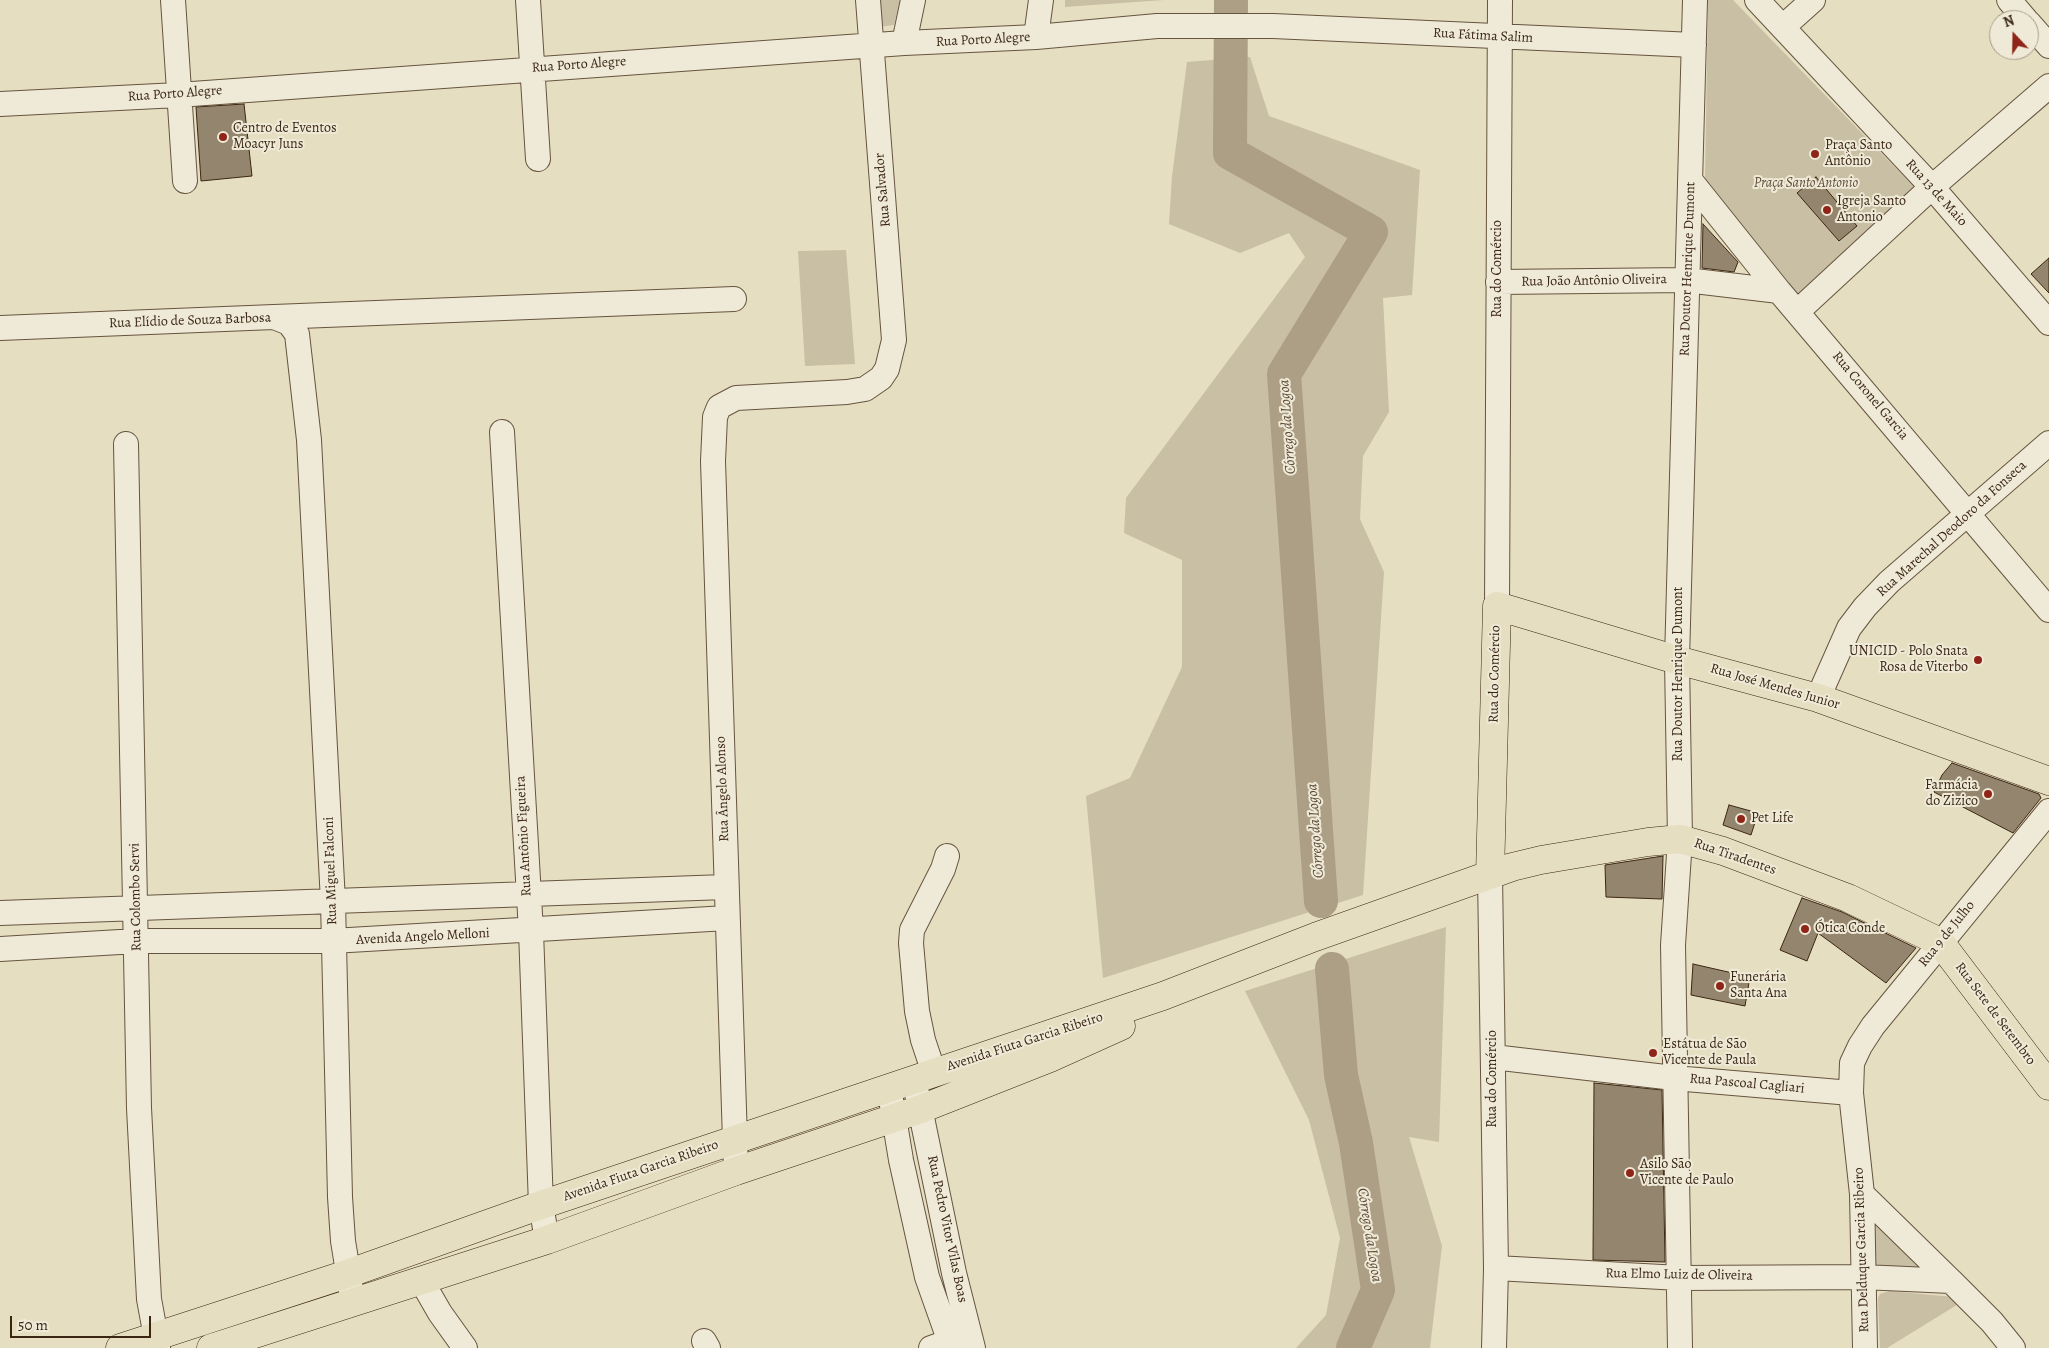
<!DOCTYPE html>
<html>
<head>
<meta charset="utf-8">
<style>
  body { margin:0 }
  #map { position:relative; width:2049px; height:1348px; overflow:hidden; background:#e6dec1; font-family:Alegreya,serif }
  canvas { display:block }
  .north { position:absolute; left:1989px; top:10px; width:50px; height:50px; box-sizing:border-box; background:#efead7; border:1px solid #a79c89; border-radius:50%; rotate:339deg; font-size:14px; font-weight:700; line-height:20px; text-align:center; color:#3b2614 }
  .north::after { content:''; display:block; margin:auto; width:18px; height:22px; background:#8f2418; clip-path:polygon(50% 0,100% 100%,50% 72%,0 100%) }
  .scale { position:absolute; left:10px; top:1316px; width:141px; height:22px; box-sizing:border-box; border:2px solid #3b2614; border-top:0; padding-left:6px; font-size:15px; line-height:18px; white-space:nowrap; color:#3b2614; -webkit-text-stroke:4px #efead7; paint-order:stroke }
</style>
</head>
<body>
<div id="map">
<canvas width="2049" height="1348"></canvas>
<div class="north">N</div>
<div class="scale">50 m</div>
</div>
<script>
const context = document.querySelector('canvas').getContext('2d');
context.lineJoin = 'round';
function paint(path, color) { context.fillStyle = color; context.fill(path, 'evenodd'); }
const poly = rows => new Path2D(rows.map(r => 'M' + r).join(''));
function strokePath(path, color, width, dash) { context.strokeStyle = color; context.lineWidth = width; context.lineCap = dash ? 'butt' : 'round'; context.setLineDash(dash || []); context.stroke(path); }
function label(font, color, halo, rows, align = 'center') {
  context.font = font + ' Alegreya,serif'; context.lineWidth = 4; context.setLineDash([]); context.textBaseline = 'middle'; context.strokeStyle = halo; context.fillStyle = color; for (const [text, x, y, turn = 0] of rows) {
    context.save(); context.translate(x, y); context.rotate((+turn || 0) * Math.PI / 180); context.textAlign = isNaN(turn) ? turn : align; if (halo) context.strokeText(text, 0, 0); context.fillText(text, 0, 0); context.restore();
  }
}
const green = poly([
  [876,0,900,0,894,25,878,27],
  [1065,0,1164,0,1065,7],
  [1708,0,1733,0,1914,187,1797,295,1705,179],
  [1250,57,1269,116,1420,170,1412,295,1383,298,1389,412,1363,456,1360,519,1384,572,1363,895,1103,978,1086,796,1130,778,1182,667,1182,560,1124,533,1126,498,1305,257,1289,233,1240,253,1169,224,1172,176,1187,62],
  [846,250,855,364,805,366,798,251],
  [1446,927,1439,1142,1409,1137,1442,1246,1430,1348,1296,1348,1326,1315,1340,1238,1309,1120,1245,991],
  [1871,1215,1935,1270,1875,1267],
  [1889,1291,1954,1297,1960,1303,1887,1348,1880,1348,1878,1298,1880,1294]
]);
const river = poly([
  [1231,0,1230,153,1371,232,1284,374,1321,901],
  [1332,969,1341,1075,1356,1143,1378,1290,1353,1348]
]);
const building = poly([
  [244,104,252,176,201,181,196,107,244,104],
  [1816,177,1857,226,1839,241,1797,193,1816,177],
  [1703,224,1738,262,1734,272,1702,268,1703,224],
  [2049,258,2049,293,2031,274,2049,258],
  [1952,763,2039,794,2041,798,2013,833,1934,792,1942,775,1952,763],
  [1729,805,1758,813,1751,835,1723,825,1729,805],
  [1663,856,1662,899,1606,897,1605,865,1663,856],
  [1802,898,1842,912,1916,948,1886,983,1818,933,1807,961,1780,950,1802,898],
  [1693,964,1750,977,1745,1006,1691,995,1693,964],
  [1594,1083,1662,1090,1665,1262,1593,1260,1594,1083]
]);
const minor = poly([
  [173,0,185,181],
  [528,0,538,159],
  [1757,0,1932,187,2049,323],
  [2009,0,2026,20],
  [2029,23,2049,46],
  [1784,26,1813,0],
  [1036,37,1041,0],
  [904,43,913,0],
  [0,104,178,95,904,43,1036,37,1157,26,1273,26,1694,45],
  [1691,181,1779,291,2049,610],
  [1498,282,1686,280,1779,291],
  [1798,311,1932,187,2049,86],
  [274,317,734,299],
  [0,328,274,317,289,323,297,334,309,440,333,902,340,1197,343,1241,351,1290],
  [502,432,531,931,541,1205,547,1240],
  [126,444,139,1108,149,1299,158,1348],
  [1497,606,1500,0],
  [1818,698,1849,628,1865,607,1889,582,2049,443],
  [1490,875,1496,1268,1494,1348],
  [0,913,725,887],
  [0,949,137,941,332,941,727,918],
  [1493,1057,1674,1078,1851,1093],
  [934,1073,923,1040,917,1011,911,943,912,930,943,869,947,856],
  [914,1079,954,1273,973,1348],
  [889,1087,901,1160,927,1277,950,1342,956,1348],
  [736,1171,713,461,715,417,719,407,736,398,847,392,865,389,881,378,887,369,894,340,868,0],
  [1862,1194,1951,1281],
  [1496,1268,1680,1278,1863,1277,1951,1281,1992,1322,2013,1348],
  [421,1280,440,1313,465,1348],
  [704,1341,708,1348],
  [931,1348,965,1336],
  [1680,1348,1673,945,1680,839,1677,660,1695,0],
  [1865,1348,1862,1194,1851,1093,1852,1063,1860,1046,1873,1026,2049,811]
]);
const major = poly([
  [1490,875,1497,606,1677,660,1818,698,2049,781],
  [120,1348,347,1274,541,1205,1163,996,1315,937,1512,867,1541,860,1648,842,1680,839,1723,851,1848,898,1940,942,2049,1086],
  [211,1348,547,1240,736,1171,921,1109,1050,1058,1121,1026]
]);
const markers = [
  [223,137,5,"#8f2418"],
  [1815,154,5,"#8f2418"],
  [1827,210,5,"#8f2418"],
  [1978,660,5,"#8f2418"],
  [1988,794,5,"#8f2418"],
  [1741,819,5,"#8f2418"],
  [1805,929,5,"#8f2418"],
  [1720,986,5,"#8f2418"],
  [1653,1053,5,"#8f2418"],
  [1630,1173,5,"#8f2418"]
];
const streetNames = [
  ["Rua Fátima Salim",1483,36,3],
  ["Rua Porto Alegre",983,40,-3],
  ["Rua Porto Alegre",579,65,-4],
  ["Rua Porto Alegre",175,94,-4],
  ["Rua Salvador",883,190,-95],
  ["Rua 13 de Maio",1936,193,48],
  ["Rua do Comércio",1498,269,-90],
  ["Rua Doutor Henrique Dumont",1688,269,-88],
  ["Rua João Antônio Oliveira",1594,281,-1],
  ["Rua Elídio de Souza Barbosa",190,321,-2],
  ["Rua Coronel Garcia",1870,396,50],
  ["Rua Marechal Deodoro da Fonseca",1952,529,-42],
  ["Rua do Comércio",1495,674,-89],
  ["Rua Doutor Henrique Dumont",1679,674,-90],
  ["Rua José Mendes Junior",1775,687,16],
  ["Rua Ângelo Alonso",723,789,-92],
  ["Rua Antônio Figueira",524,836,-93],
  ["Rua Tiradentes",1735,857,19],
  ["Rua Miguel Falconi",331,871,-92],
  ["Rua Colombo Servi",136,897,-91],
  ["Rua 9 de Julho",1947,934,-51],
  ["Avenida Angelo Melloni",423,937,-3],
  ["Rua Sete de Setembro",1995,1014,53],
  ["Avenida Fiuta Garcia Ribeiro",1025,1042,-18],
  ["Rua do Comércio",1493,1079,-90],
  ["Rua Pascoal Cagliari",1747,1084,5],
  ["Avenida Fiuta Garcia Ribeiro",641,1171,-19],
  ["Rua Pedro Vitor Vilas Boas",947,1229,78],
  ["Rua Delduque Garcia Ribeiro",1862,1250,-92],
  ["Rua Elmo Luiz de Oliveira",1679,1275,1]
];
const poiNames = [
  ["Centro de Eventos",233,129],
  ["Moacyr Juns",233,145],
  ["Praça Santo",1825,146],
  ["Antônio",1825,162],
  ["Igreja Santo",1837,202],
  ["Antonio",1837,218],
  ["UNICID - Polo Snata",1968,652,"right"],
  ["Rosa de Viterbo",1968,668,"right"],
  ["Farmácia",1978,786,"right"],
  ["do Zizico",1978,802,"right"],
  ["Pet Life",1751,819],
  ["Ótica Conde",1815,929],
  ["Funerária",1730,978],
  ["Santa Ana",1730,994],
  ["Estátua de São",1663,1045],
  ["Vicente de Paula",1663,1061],
  ["Asilo São",1640,1165],
  ["Vicente de Paulo",1640,1181]
];
const parkNames = [
  ["Praça Santo Antonio",1806,184]
];
const waterNames = [
  ["Córrego da Logoa",1288,427,-94],
  ["Córrego da Logoa",1316,831,-94],
  ["Córrego da Logoa",1369,1235,81]
];
paint(green, '#c9bfa4');
strokePath(river, '#ac9f86', 34);
paint(building, '#94866e');
strokePath(building, '#3b2614', 1);
strokePath(minor, '#66543f', 26);
strokePath(major, '#3b2614', 29);
strokePath(minor, '#efead7', 24);
strokePath(major, '#e6dec1', 28);
for (const [x, y, r, color] of markers) { const dot = new Path2D(); dot.arc(x, y, r, 0, 2 * Math.PI); context.fillStyle = color; context.fill(dot); strokePath(dot, '#efead7', 2); }
label('14px', '#3b2614', '#efead7', streetNames);
label('14px', '#3b2614', '#efead7', poiNames, 'left');
label('italic 14px', '#5e4c38', '#efead7', parkNames);
label('italic 15px', '#5d4a36', '#efead7', waterNames);
</script>
</body>
</html>
